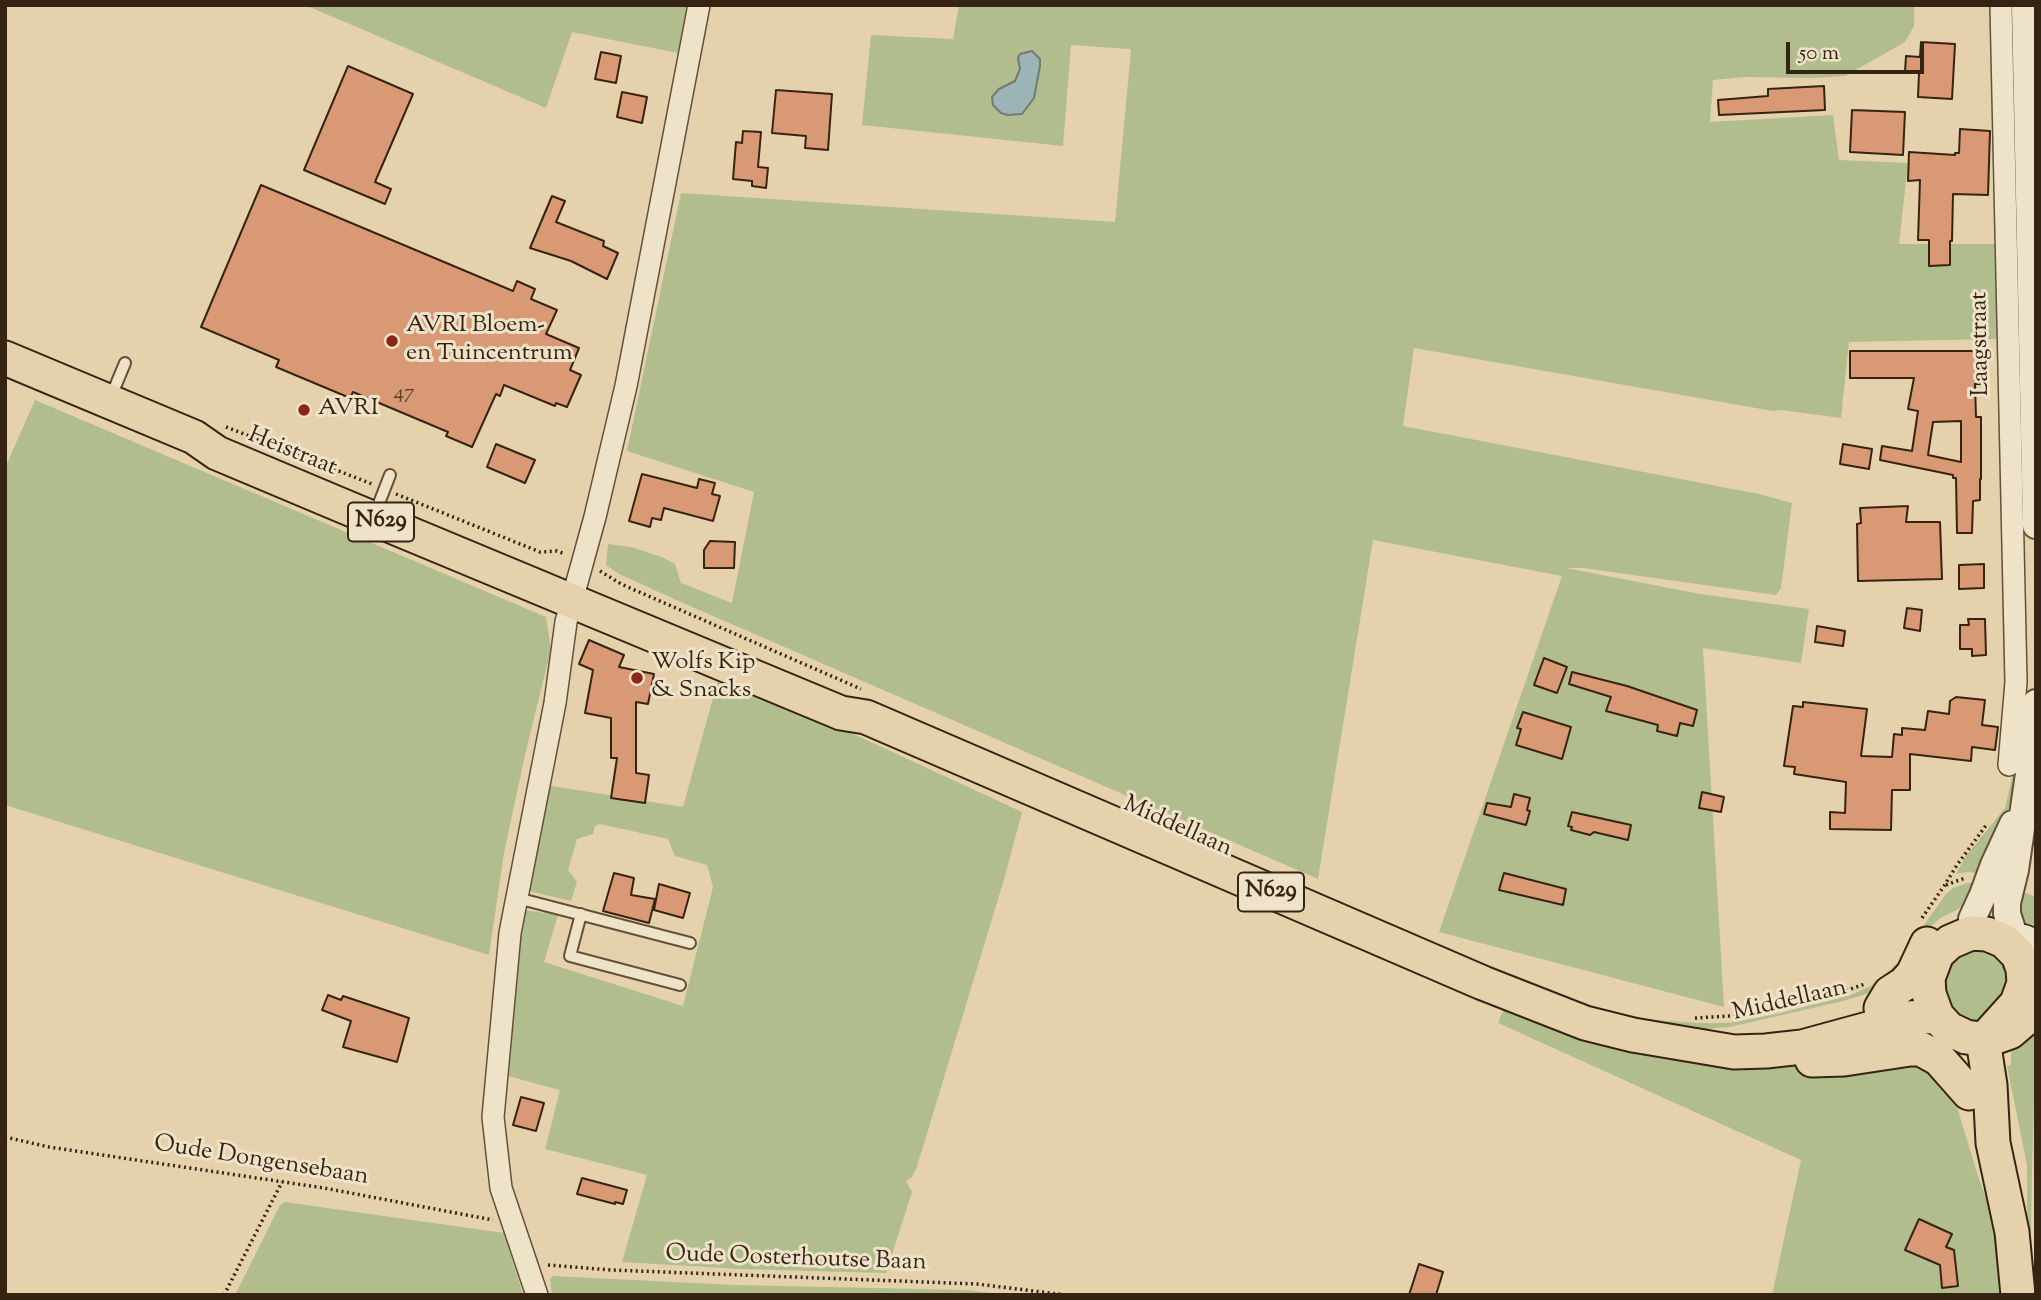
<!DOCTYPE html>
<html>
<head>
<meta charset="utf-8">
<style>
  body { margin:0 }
  #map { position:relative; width:2041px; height:1300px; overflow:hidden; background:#e5d2ac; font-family:"Sorts Mill Goudy",serif }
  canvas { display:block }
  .frame { position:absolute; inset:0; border:7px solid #362413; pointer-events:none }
  .scale { position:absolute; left:1786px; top:42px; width:138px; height:32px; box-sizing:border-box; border:4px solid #362413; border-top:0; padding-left:9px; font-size:21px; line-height:24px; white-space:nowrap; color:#362413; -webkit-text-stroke:5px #eee2c9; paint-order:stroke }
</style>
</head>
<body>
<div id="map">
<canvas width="2041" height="1300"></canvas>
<div class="frame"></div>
<div class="scale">50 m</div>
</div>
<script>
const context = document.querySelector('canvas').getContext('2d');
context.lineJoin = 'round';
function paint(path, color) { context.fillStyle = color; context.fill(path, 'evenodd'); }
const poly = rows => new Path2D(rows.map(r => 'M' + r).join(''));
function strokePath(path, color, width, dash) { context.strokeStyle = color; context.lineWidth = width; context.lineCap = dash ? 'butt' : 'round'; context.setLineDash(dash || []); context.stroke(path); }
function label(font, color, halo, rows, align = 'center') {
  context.font = font + ' "Sorts Mill Goudy",serif'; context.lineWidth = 6; context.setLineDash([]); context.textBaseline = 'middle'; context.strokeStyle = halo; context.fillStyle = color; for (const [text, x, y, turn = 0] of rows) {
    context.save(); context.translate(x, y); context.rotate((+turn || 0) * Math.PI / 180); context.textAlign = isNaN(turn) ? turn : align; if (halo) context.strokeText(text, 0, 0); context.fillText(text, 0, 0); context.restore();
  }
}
const green = poly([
  [305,5,688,5,678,53,572,32,546,108],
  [959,5,1914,5,1914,26,1905,42,1845,76,1814,78,1745,77,1713,80,1710,122,1833,115,1839,160,1908,163,1899,244,1998,244,1999,326,1996,339,1849,342,1841,418,1781,410,1773,411,1414,348,1403,426,1759,494,1792,503,1781,588,1776,595,1583,568,1566,568,1700,594,1809,609,1801,663,1703,648,1724,1007,1439,932,1562,576,1373,540,1318,879,674,599,619,574,606,565,608,544,631,547,662,557,675,564,681,583,732,603,754,492,627,451,681,193,1115,222,1131,50,1129,49,1071,45,1063,146,862,125,871,35,953,39],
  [1029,51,1037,88,1034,98,1018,115,1001,113,1000,111,1009,85,1015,81,1019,72,1018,58,1020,54],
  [35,400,546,617,551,649,525,755,504,853,489,955,5,805,5,468],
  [719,676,832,724,1022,812,1005,876,926,1137,916,1169,912,1177,906,1181,912,1192,886,1273,739,1269,622,1262,647,1175,545,1149,560,1090,504,1075,522,916,524,910,558,915,544,962,683,1006,713,887,707,865,675,856,668,839,600,824,595,826,593,834,577,839,568,870,577,882,571,901,529,891,546,785,683,807],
  [2014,768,2018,769,2005,822,1983,874,1968,872,1956,874,1966,856,2005,808],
  [1967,883,1974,883,1967,903,1957,910,1942,917,1928,928,1921,935,1905,966,1876,991,1843,1001,1730,1027,1706,1029,1647,1023,1547,996,1537,988,1597,1009,1654,1020,1698,1023,1729,1023,1772,1015,1851,995,1871,986,1896,965,1946,894,1953,888],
  [2021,891,2036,897,2036,933,2028,928,2023,923,2019,910],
  [1975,949,1992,953,2001,960,2007,969,2009,980,2004,995,1978,1022,1961,1017,1952,1009,1945,993,1944,982,1950,966,1956,958,1961,954],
  [1505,1005,1753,1067,1864,1064,1916,1060,1946,1089,1948,1095,1953,1094,1978,1176,1995,1222,2007,1295,1772,1295,1801,1160,1498,1023],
  [2036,1022,2032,1173,2031,1241,2034,1295,2030,1295,2027,1244,2027,1165,2007,1066,2011,1065,2011,1051,2015,1043],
  [285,1202,504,1233,523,1295,235,1295,280,1205],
  [553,1276,735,1285,967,1290,1008,1295,552,1295,550,1279]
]);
const water = poly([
  [1032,51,1040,59,1040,66,1034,98,1022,114,1008,115,1001,113,993,105,992,97,999,89,1015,81,1020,69,1018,58,1020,54,1032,51]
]);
const building = poly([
  [1921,42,1955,44,1952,99,1918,97,1919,73,1905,72,1906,56,1920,57,1921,42],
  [601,52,621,56,616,83,595,79,601,52],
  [348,66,413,94,375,182,391,189,385,204,304,170,348,66],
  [1824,86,1825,110,1719,115,1718,100,1768,96,1768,89,1824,86],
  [776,90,832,94,828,150,805,148,806,136,772,133,776,90],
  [622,92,647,97,642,123,617,117,622,92],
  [1852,110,1905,112,1903,155,1850,152,1852,110],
  [1960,129,1990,131,1988,195,1953,194,1952,241,1950,241,1950,265,1929,266,1929,240,1918,240,1920,180,1908,181,1909,152,1955,155,1955,153,1959,153,1960,129],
  [743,131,761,132,758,167,768,168,766,188,752,186,752,181,733,179,736,142,742,143,743,131],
  [261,185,513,291,517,281,535,289,531,299,557,310,546,334,579,348,570,370,581,375,567,407,556,403,555,406,504,385,500,396,496,394,472,447,446,436,448,432,353,392,350,398,276,367,279,360,201,327,261,185],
  [552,196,565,201,556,222,604,241,603,246,618,253,607,279,571,261,530,248,552,196],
  [1850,351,1980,351,1980,384,1975,384,1976,417,1981,417,1981,479,1980,479,1980,500,1973,501,1972,533,1957,533,1956,478,1953,478,1953,475,1880,460,1882,446,1912,451,1918,411,1908,409,1914,378,1850,378,1850,351],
  [1961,421,1961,462,1928,455,1933,422,1961,421],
  [496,444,535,460,525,483,487,467,496,444],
  [1843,444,1872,449,1869,469,1840,464,1843,444],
  [642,474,697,488,699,479,715,483,712,494,720,496,713,521,664,508,661,520,652,518,650,527,629,521,642,474],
  [1908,506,1906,522,1940,522,1942,579,1858,581,1857,524,1861,523,1860,508,1908,506],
  [710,541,735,542,734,568,704,568,704,550,710,541],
  [1984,564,1984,588,1959,589,1959,565,1984,564],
  [1907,608,1922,610,1920,631,1904,628,1907,608],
  [1968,619,1985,619,1986,655,1972,656,1972,649,1960,649,1960,625,1969,625,1968,619],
  [1817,626,1845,631,1843,646,1815,642,1817,626],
  [589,640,624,655,619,667,654,674,648,704,636,702,636,773,649,775,645,803,611,798,617,758,611,758,611,718,585,713,593,670,579,664,589,640],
  [1544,658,1567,667,1557,693,1534,685,1544,658],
  [1572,672,1627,686,1697,710,1693,726,1680,723,1677,736,1657,731,1658,725,1606,711,1611,697,1569,684,1572,672],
  [1956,697,1985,700,1982,725,1998,727,1995,750,1972,747,1971,761,1910,754,1910,790,1892,790,1891,830,1830,829,1830,812,1845,813,1846,782,1794,774,1795,767,1784,766,1793,706,1803,707,1803,702,1867,709,1861,756,1892,757,1894,734,1902,735,1902,728,1925,730,1928,711,1949,714,1950,701,1956,697],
  [1523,712,1571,727,1562,759,1516,745,1521,729,1517,728,1523,712],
  [1702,792,1724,797,1721,812,1699,808,1702,792],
  [1514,794,1530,798,1527,810,1530,811,1526,825,1484,814,1487,803,1511,807,1514,794],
  [1572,812,1631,825,1628,840,1594,832,1590,835,1571,830,1572,827,1568,826,1572,812],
  [614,873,634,878,631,895,655,899,649,923,603,911,614,873],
  [1504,873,1566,889,1563,905,1499,890,1504,873],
  [659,884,690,893,683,918,654,910,659,884],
  [328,995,341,1000,343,996,409,1018,397,1062,343,1047,351,1021,322,1010,328,995],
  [521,1097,544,1103,536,1131,513,1125,521,1097],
  [582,1178,627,1190,623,1204,615,1202,615,1204,577,1194,582,1178],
  [1919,1219,1952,1234,1946,1247,1954,1250,1958,1286,1942,1288,1940,1265,1905,1250,1919,1219],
  [1419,1264,1443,1272,1436,1295,1409,1295,1419,1264]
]);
const path = poly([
  [226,427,372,484],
  [396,494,540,552,557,551,565,554],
  [600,571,621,584,861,689],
  [1946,885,1965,878],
  [1922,918,1944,886,1957,865,1987,824],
  [1695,1018,1747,1015,1839,993,1865,984],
  [5,1137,49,1147,324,1188,493,1220],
  [548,1265,611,1270,977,1284,1066,1295],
  [224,1295,282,1182]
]);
const service = poly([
  [110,399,125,363],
  [374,516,390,475],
  [517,898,690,943],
  [581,914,570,956,680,985]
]);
const minor = poly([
  [2001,5,2016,682,2009,765],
  [537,1295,501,1188,493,1117,510,933,555,703,566,622,595,517,626,386,699,5]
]);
const tertiary = poly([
  [2025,5,2036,525],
  [1972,919,1983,895,1994,865,2013,824],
  [2012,929,2007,914,2007,903,2015,870,2030,767,2036,703]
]);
const secondary = poly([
  [2024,940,2036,945]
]);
const primary = poly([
  [5,358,194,437,217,453,343,506,841,713,866,717,1483,983,1585,1023,1633,1035,1734,1052,1766,1051,1802,1047,1908,1018,1937,1016],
  [1881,1008,1890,993,1904,984,1913,974,1927,944],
  [1812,1060,1844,1059,1910,1049,1921,1049,1939,1059,1969,1093],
  [2018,1295,2012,1232,1993,1143,1990,1085,1985,1053,1986,1047,1988,1038,1990,1033,2017,1003,2024,983,2023,969,2018,955,2004,941,1987,934,1971,933,1950,942,1937,954,1928,978,1929,994,1937,1016,1949,1029,1966,1037,1981,1039,1988,1038,1993,1038,2010,1032,2024,1020,2036,997]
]);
const markers = [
  [392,341,7,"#8f2418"],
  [304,410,7,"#8f2418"],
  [637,678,7,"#8f2418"]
];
const numberNames = [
  ["47",404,394]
];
const shields = [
  [381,522,66],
  [1271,892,66]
];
const shieldNames = [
  ["N629",381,522],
  ["N629",1271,892]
];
const poiNames = [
  ["AVRI Bloem-",406,327],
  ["en Tuincentrum",406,355],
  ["AVRI",318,410],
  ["Wolfs Kip",651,664],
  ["& Snacks",651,692]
];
const streetNames = [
  ["Laagstraat",1982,344,-91],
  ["Heistraat",292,453,22],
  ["Middellaan",1177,828,24],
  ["Middellaan",1790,1002,-13],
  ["Oude Dongensebaan",261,1162,9],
  ["Oude Oosterhoutse Baan",796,1260,2]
];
paint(green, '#b1bd8c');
paint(water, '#9cb4b6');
strokePath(water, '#737a75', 2);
paint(building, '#d89974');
strokePath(building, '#362413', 2);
strokePath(service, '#625039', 14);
strokePath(minor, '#625039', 24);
strokePath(tertiary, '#625039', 30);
strokePath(secondary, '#362413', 33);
strokePath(primary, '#362413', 37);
strokePath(path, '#362413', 3.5, [2, 3.5]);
strokePath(service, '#eee2c9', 10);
strokePath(minor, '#eee2c9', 21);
strokePath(tertiary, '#eee2c9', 26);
strokePath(secondary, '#eee2c9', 30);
strokePath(primary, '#e5d2ac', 33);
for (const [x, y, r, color] of markers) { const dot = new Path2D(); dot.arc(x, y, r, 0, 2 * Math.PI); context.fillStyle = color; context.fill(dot); strokePath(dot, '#eee2c9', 2.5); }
label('21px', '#5e412b', null, numberNames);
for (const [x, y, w] of shields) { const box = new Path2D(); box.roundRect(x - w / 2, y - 19.5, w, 39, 5); context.fillStyle = '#eee2c9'; context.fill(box); strokePath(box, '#362413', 2); }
label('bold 23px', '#362413', null, shieldNames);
label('24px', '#362413', '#eee2c9', poiNames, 'left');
label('24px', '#362413', '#eee2c9', streetNames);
</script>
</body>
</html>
